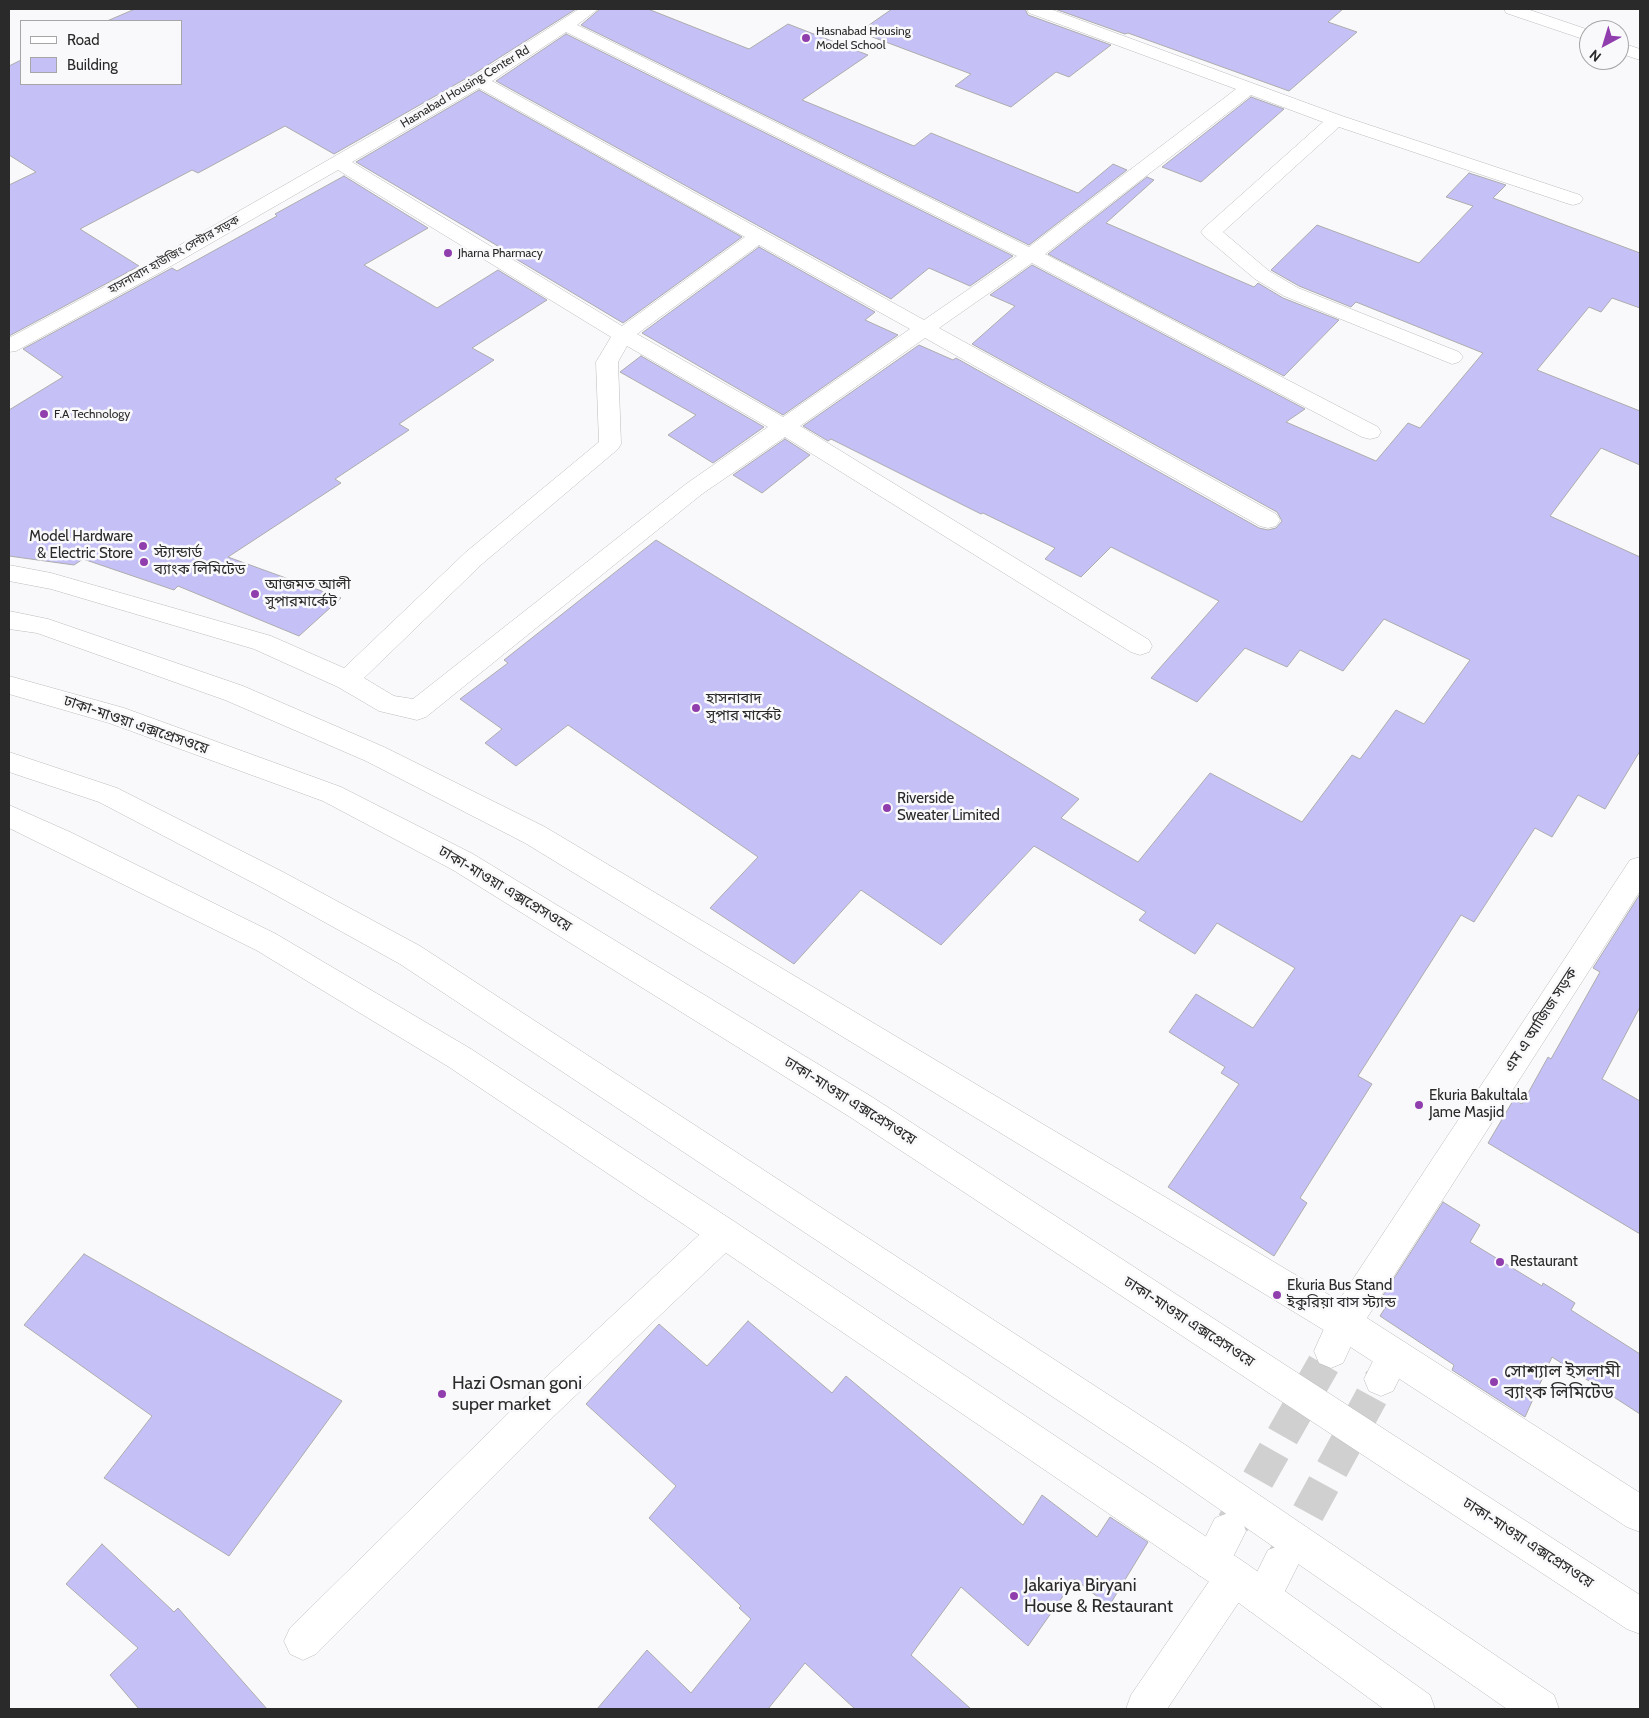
<!DOCTYPE html>
<html>
<head>
<meta charset="utf-8">
<style>
  body { margin:0 }
  #map { position:relative; width:1649px; height:1718px; overflow:hidden; background:#f9f9fb; font-family:Cabin,sans-serif }
  canvas { display:block }
  .frame { position:absolute; inset:0; border:10px solid #2a2a2a; pointer-events:none }
  .legend { position:absolute; left:20px; top:20px; width:162px; height:65px; box-sizing:border-box; background:#f9f9fb; border:1px solid #a6a6a7; margin:0; padding:6px 9px; list-style:none; font-size:15px; color:#2a2a2a }
  .legend li { display:flex; align-items:center; gap:10px; height:25px }
  .legend b { width:25px; border:1px solid #a6a6a7 }
  .north { position:absolute; left:1579px; top:20px; width:50px; height:50px; box-sizing:border-box; background:#f9f9fb; border:1px solid #a6a6a7; border-radius:50%; rotate:219deg; font-size:14px; font-weight:700; line-height:20px; text-align:center; color:#2a2a2a }
  .north::after { content:''; display:block; margin:auto; width:18px; height:22px; background:#903ead; clip-path:polygon(50% 0,100% 100%,50% 72%,0 100%) }
</style>
</head>
<body>
<div id="map">
<canvas width="1649" height="1718"></canvas>
<div class="frame"></div>
<ul class="legend">
<li><b style="height:6px;background:#fff"></b>Road</li>
<li><b style="height:14px;background:#c5c1f6"></b>Building</li>
</ul>
<div class="north">N</div>
</div>
<script>
const context = document.querySelector('canvas').getContext('2d');
context.lineJoin = 'round';
function paint(path, color) { context.fillStyle = color; context.fill(path, 'evenodd'); }
const poly = rows => new Path2D(rows.map(r => 'M' + r).join(''));
function strokePath(path, color, width, dash) { context.strokeStyle = color; context.lineWidth = width; context.lineCap = dash ? 'butt' : 'round'; context.setLineDash(dash || []); context.stroke(path); }
function label(font, color, halo, rows, align = 'center') {
  context.font = font + ' Cabin,"Noto Sans Bengali",sans-serif'; context.lineWidth = 5; context.setLineDash([]); context.textBaseline = 'middle'; context.strokeStyle = halo; context.fillStyle = color; for (const [text, x, y, turn = 0] of rows) {
    context.save(); context.translate(x, y); context.rotate((+turn || 0) * Math.PI / 180); context.textAlign = isNaN(turn) ? turn : align; if (halo) context.strokeText(text, 0, 0); context.fillText(text, 0, 0); context.restore();
  }
}
const building = poly([
  [135,9,576,9,472,75,334,154,285,126,198,173,192,170,80,229,139,266,9,336,9,185,36,172,9,155,9,66,21,60,21,84,181,84,181,21,107,21,135,9],
  [600,9,648,9,749,49,788,24,868,55,802,100,914,146,931,133,1078,193,1113,164,1127,170,1029,245,581,25,600,9],
  [892,9,1025,9,1028,15,1111,45,1069,77,1056,72,1011,107,955,86,971,74,859,32,892,9],
  [1055,9,1343,9,1328,22,1357,32,1289,91,1128,33,1125,34,1055,9],
  [566,34,1013,256,970,286,929,268,891,299,496,81,566,34],
  [479,90,742,237,623,323,516,259,518,258,356,162,479,90],
  [1251,97,1284,109,1201,182,1162,167,1251,97],
  [1469,173,1506,185,1493,198,1640,253,1640,308,1612,298,1601,312,1589,307,1537,370,1640,411,1640,465,1601,448,1550,516,1640,557,1640,751,1605,809,1578,795,1552,837,1535,828,1474,922,1461,915,1358,1076,1372,1084,1300,1198,1307,1203,1274,1256,1168,1187,1239,1084,1221,1073,1225,1067,1169,1032,1196,994,1253,1028,1295,968,1217,923,1195,954,1139,920,1146,912,1034,846,941,945,861,890,794,964,710,908,758,857,568,725,516,766,485,743,502,729,460,699,508,663,504,660,656,540,1079,799,1061,818,1138,862,1210,773,1302,822,1352,755,1360,759,1396,710,1424,724,1470,660,1384,619,1343,671,1300,650,1287,667,1245,648,1197,702,1151,678,1219,601,1111,547,1081,577,1045,559,1055,548,983,513,981,514,831,439,828,441,803,426,919,345,953,360,956,358,1259,528,1268,530,1276,528,1282,521,1277,512,972,344,1015,306,990,295,1032,265,1305,409,1286,422,1376,461,1408,423,1420,428,1483,353,1356,302,1351,307,1299,286,1271,270,1317,225,1419,263,1473,206,1446,197,1469,173],
  [344,176,428,228,364,265,437,308,498,270,547,300,472,348,494,360,399,424,409,430,335,479,341,483,228,557,341,598,299,636,178,586,174,590,83,559,74,565,9,556,9,410,63,377,23,349,172,268,177,271,277,216,275,214,344,176],
  [1147,177,1154,180,1106,223,1254,287,1258,283,1283,298,1339,320,1284,376,1048,254,1147,177],
  [759,247,875,312,865,320,898,335,783,415,642,333,759,247],
  [641,356,764,427,713,463,668,435,696,415,620,372,641,356],
  [785,439,810,455,762,493,733,475,785,439],
  [1640,894,1640,1007,1602,1079,1640,1101,1640,1234,1488,1143,1514,1099,1522,1104,1548,1057,1551,1059,1600,972,1593,968,1640,894],
  [1443,1202,1480,1225,1470,1242,1542,1286,1543,1283,1575,1303,1571,1310,1640,1354,1640,1414,1552,1357,1525,1417,1452,1370,1454,1365,1380,1316,1387,1305,1380,1300,1443,1202],
  [84,1254,342,1401,229,1556,104,1478,152,1416,24,1325,84,1254],
  [748,1321,832,1393,846,1376,1023,1525,1042,1495,1097,1537,1110,1517,1148,1542,1109,1606,1075,1579,1028,1646,961,1587,911,1655,971,1709,855,1709,805,1663,768,1709,597,1709,647,1650,691,1693,751,1619,739,1608,741,1606,649,1518,676,1486,586,1404,659,1324,707,1366,748,1321],
  [102,1544,174,1612,178,1608,267,1709,139,1709,110,1675,138,1648,66,1584,102,1544]
]);
const streetTunnel = poly([
  [1233,1523,1331,1351],
  [1284,1557,1381,1379]
]);
const street = poly([
  [579,9,598,9,577,25,1029,247,1236,89,1029,13,1027,9,1050,9,1342,116,1580,195,1583,199,1580,203,1573,205,1566,203,1339,127,1223,232,1269,271,1298,288,1459,352,1463,357,1459,362,1452,364,1284,296,1255,279,1204,236,1201,232,1204,228,1323,122,1251,95,1045,254,1378,427,1381,432,1378,437,1370,439,1362,437,1032,263,939,328,1276,514,1280,520,1276,526,1268,528,1260,526,925,338,800,426,1149,640,1152,646,1149,652,1140,655,1131,652,785,437,702,494,426,717,417,720,379,711,338,687,254,649,51,589,9,581,9,565,51,573,271,636,344,668,466,552,599,442,596,362,611,337,338,170,159,273,16,351,9,352,9,338,145,265,473,77,579,9],
  [566,32,1017,256,924,320,492,81,566,32],
  [479,88,745,237,622,326,352,162,479,88],
  [759,245,910,329,783,417,637,334,759,245],
  [627,346,768,427,686,484,413,699,394,696,364,678,482,564,618,449,621,444,618,362,627,346],
  [1504,9,1527,9,1589,30,1589,41,1506,13,1504,9],
  [1619,42,1640,49,1640,60,1619,53,1619,42],
  [1640,857,1640,891,1356,1335,1343,1363,1331,1368,1319,1363,1314,1351,1332,1311,1630,860,1640,857],
  [724,1218,735,1222,740,1233,735,1244,554,1416,316,1654,303,1660,290,1654,284,1641,290,1628,530,1392,713,1222,724,1218],
  [1394,1338,1406,1343,1411,1355,1393,1391,1381,1396,1369,1391,1364,1379,1382,1343,1394,1338],
  [1228,1513,1241,1518,1246,1531,1232,1559,1247,1564,1252,1577,1247,1590,1167,1709,1126,1709,1131,1695,1210,1580,1198,1575,1193,1562,1215,1518,1228,1513],
  [1281,1545,1294,1550,1299,1563,1275,1611,1262,1616,1249,1611,1244,1598,1268,1550,1281,1545]
]);
const secondary = poly([
  [9,611,48,619,243,686,384,747,545,827,1356,1311,1640,1493,1640,1532,1627,1527,1332,1335,525,843,366,761,225,700,37,633,9,629,9,611],
  [9,805,70,832,276,934,471,1049,735,1222,1247,1564,1430,1695,1435,1709,1384,1709,1221,1590,713,1244,449,1067,256,950,9,828,9,805]
]);
const highway = poly([
  [9,676,124,708,341,787,473,854,872,1097,1640,1595,1640,1634,1627,1629,850,1117,453,870,323,801,109,723,9,694,9,676],
  [9,752,117,788,283,872,420,946,1187,1446,1554,1695,1559,1709,1507,1709,1163,1470,400,964,263,888,99,802,9,772,9,752]
]);
const markers = [
  [806,38,5,"#903ead"],
  [448,253,5,"#903ead"],
  [44,414,5,"#903ead"],
  [143,546,5,"#903ead"],
  [144,562,5,"#903ead"],
  [255,594,5,"#903ead"],
  [696,708,5,"#903ead"],
  [887,808,5,"#903ead"],
  [1419,1105,5,"#903ead"],
  [1500,1262,5,"#903ead"],
  [1277,1295,5,"#903ead"],
  [1494,1382,5,"#903ead"],
  [442,1394,5,"#903ead"],
  [1014,1596,5,"#903ead"]
];
const farPoinames = [
  ["Hasnabad Housing",816,31],
  ["Model School",816,45],
  ["Jharna Pharmacy",458,253],
  ["F.A Technology",54,414]
];
const farStreetnames = [
  ["Hasnabad Housing Center Rd",465,87,-31],
  ["হাসনাবাদ হাউজিং সেন্টার সড়ক",174,255,-29]
];
const poiNames = [
  ["Model Hardware",133,537,"right"],
  ["& Electric Store",133,554,"right"],
  ["স্ট্যান্ডার্ড",154,553],
  ["ব্যাংক লিমিটেড",154,570],
  ["আজমত আলী",265,585],
  ["সুপারমার্কেট",265,602],
  ["হাসনাবাদ",706,699],
  ["সুপার মার্কেট",706,716],
  ["Riverside",897,799],
  ["Sweater Limited",897,816],
  ["Ekuria Bakultala",1429,1096],
  ["Jame Masjid",1429,1113],
  ["Restaurant",1510,1262],
  ["Ekuria Bus Stand",1287,1286],
  ["ইকুরিয়া বাস স্ট্যান্ড",1287,1303]
];
const streetNames = [
  ["ঢাকা-মাওয়া এক্সপ্রেসওয়ে",136,725,19],
  ["ঢাকা-মাওয়া এক্সপ্রেসওয়ে",505,889,31],
  ["এম এ আজিজ সড়ক",1541,1020,-57],
  ["ঢাকা-মাওয়া এক্সপ্রেসওয়ে",850,1101,32],
  ["ঢাকা-মাওয়া এক্সপ্রেসওয়ে",1189,1322,33],
  ["ঢাকা-মাওয়া এক্সপ্রেসওয়ে",1528,1543,33]
];
const nearPoinames = [
  ["সোশ্যাল ইসলামী",1504,1372],
  ["ব্যাংক লিমিটেড",1504,1393],
  ["Hazi Osman goni",452,1384],
  ["super market",452,1405],
  ["Jakariya Biryani",1024,1586],
  ["House & Restaurant",1024,1607]
];
paint(building, '#c5c1f6');
strokePath(building, '#acacad', 1);
strokePath(streetTunnel, '#d0d0d1', 33, [33, 17]);
strokePath(street, '#bbbcbd', 1);
strokePath(secondary, '#bbbcbd', 1);
strokePath(highway, '#bbbcbd', 1);
paint(street, '#fff');
paint(secondary, '#fff');
paint(highway, '#fff');
for (const [x, y, r, color] of markers) { const dot = new Path2D(); dot.arc(x, y, r, 0, 2 * Math.PI); context.fillStyle = color; context.fill(dot); strokePath(dot, '#f9f9fb', 2); }
label('12px', '#2a2a2a', '#f9f9fb', farPoinames, 'left');
label('12px', '#2a2a2a', '#f9f9fb', farStreetnames);
label('15px', '#2a2a2a', '#f9f9fb', poiNames, 'left');
label('15px', '#2a2a2a', '#f9f9fb', streetNames);
label('18px', '#2a2a2a', '#f9f9fb', nearPoinames, 'left');
</script>
</body>
</html>
